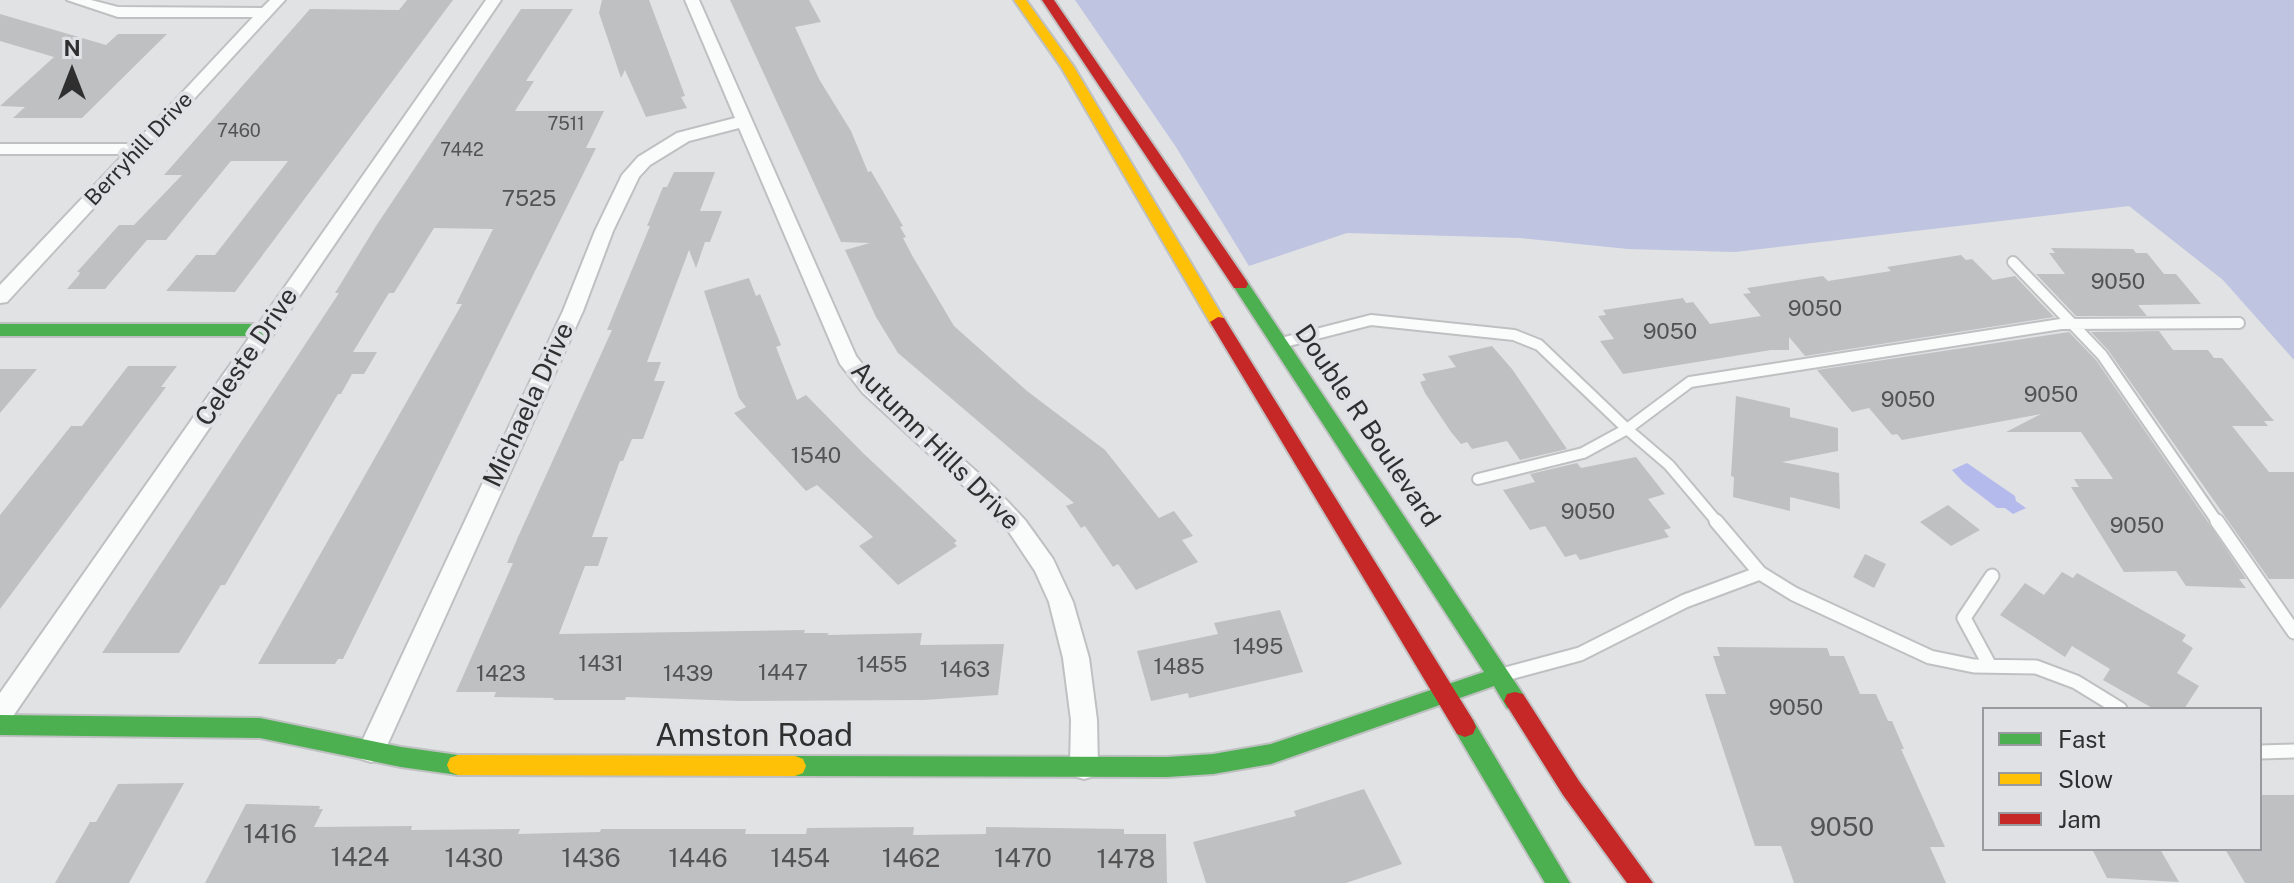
<!DOCTYPE html>
<html>
<head>
<meta charset="utf-8">
<style>
  body { margin:0 }
  #map { position:relative; width:2294px; height:883px; overflow:hidden; background:#e1e2e4; font-family:"Public Sans",sans-serif }
  canvas { display:block }
  .legend { position:absolute; left:1982px; top:707px; width:280px; height:144px; box-sizing:border-box; background:#e0e1e5; border:2px solid #999a9d; margin:0; padding:10px 14px; list-style:none; font-size:24px; color:#2f2f30 }
  .legend li { display:flex; align-items:center; gap:16px; height:40px }
  .legend b { width:40px; border:2px solid #999a9d }
  .north { position:absolute; left:32px; top:32px; width:80px; height:80px; -webkit-text-stroke:6px #e0e1e5; paint-order:stroke; rotate:0deg; font-size:22px; font-weight:700; line-height:32px; text-align:center; color:#2f2f30 }
  .north::after { content:''; display:block; margin:auto; width:28px; height:36px; background:#2f2f30; clip-path:polygon(50% 0,100% 100%,50% 72%,0 100%) }
</style>
</head>
<body>
<div id="map">
<canvas width="2294" height="883"></canvas>
<ul class="legend">
<li><b style="height:10px;background:#4caf50"></b>Fast</li>
<li><b style="height:10px;background:#ffc107"></b>Slow</li>
<li><b style="height:10px;background:#c62828"></b>Jam</li>
</ul>
<div class="north">N</div>
</div>
<script>
const context = document.querySelector('canvas').getContext('2d');
context.lineJoin = 'round';
function paint(path, color) { context.fillStyle = color; context.fill(path, 'evenodd'); }
const poly = rows => new Path2D(rows.map(r => 'M' + r).join(''));
function strokePath(path, color, width, dash) { context.strokeStyle = color; context.lineWidth = width; context.lineCap = dash ? 'butt' : 'round'; context.setLineDash(dash || []); context.stroke(path); }
function label(font, color, halo, rows, align = 'center') {
  context.font = font + ' "Public Sans",sans-serif'; context.lineWidth = 8; context.setLineDash([]); context.textBaseline = 'middle'; context.strokeStyle = halo; context.fillStyle = color; for (const [text, x, y, turn = 0] of rows) {
    context.save(); context.translate(x, y); context.rotate((+turn || 0) * Math.PI / 180); context.textAlign = isNaN(turn) ? turn : align; if (halo) context.strokeText(text, 0, 0); context.fillText(text, 0, 0); context.restore();
  }
}
const green = poly([
  [1075,0,2294,0,2294,360,2223,280,2129,206,1735,252,1628,249,1520,238,1347,233,1249,266,1176,147]
]);
const water = poly([
  [1967,463,2015,496,2016,501,2026,508,2013,514,2005,508,1997,508,1963,482,1952,470]
]);
const building = poly([
  [407,0,453,0,235,292,166,291,196,255,215,255,288,161,231,161,166,240,147,240,105,289,67,289,79,275,80,272,77,272,119,225,134,225,182,175,164,175,310,9,399,10],
  [602,0,649,0,685,96,681,97,687,108,646,117,625,70,621,78,599,13],
  [730,0,809,0,821,22,795,27,819,79,851,131,868,172,871,171,903,226,900,227,906,237,903,238,913,257,954,326,1027,391,1105,450,1159,518,1174,511,1193,536,1182,540,1198,562,1136,590,1118,564,1113,567,1085,526,1081,528,1066,506,1074,503,898,353,876,317,845,250,870,243,841,242],
  [521,9,573,9,526,81,534,81,515,111,604,111,586,148,596,148,343,659,338,659,335,664,258,664,462,304,456,304,493,229,434,228,394,293,389,293,353,352,377,352,364,374,352,374,341,394,338,394,225,585,221,585,179,653,102,653,339,293,335,293,376,226],
  [0,14,106,45,118,34,167,34,82,118,13,118,25,107,0,106,54,57,0,41],
  [674,172,715,172,700,211,722,211,710,242,705,242,696,268,689,250,647,362,661,362,654,381,665,381,643,439,632,439,623,461,620,461,592,537,608,537,598,566,585,566,559,634,805,630,804,633,829,633,827,635,922,633,920,645,1004,644,998,695,924,700,740,701,626,697,625,700,553,700,554,698,494,697,496,692,456,692,513,563,507,563,518,537,612,330,607,330,650,226,647,226,663,187,667,187],
  [2051,248,2133,249,2136,253,2147,253,2164,274,2176,274,2201,304,2138,305,2147,316,2076,316,2036,274,2065,274,2049,253,2055,253],
  [1961,255,1966,260,1972,259,1993,280,2015,276,2054,317,1805,356,1789,337,1789,350,1771,350,1623,374,1600,341,1614,339,1598,316,1606,315,1603,310,1683,298,1686,303,1693,302,1710,324,1761,316,1743,294,1751,293,1747,288,1823,276,1828,281,1891,271,1887,267],
  [749,278,756,296,760,294,781,345,776,347,797,400,806,395,863,453,957,541,954,543,957,546,898,585,859,546,873,537,817,485,806,491,734,413,746,407,739,398,704,291],
  [2159,331,2173,350,2208,350,2214,358,2222,358,2274,421,2264,421,2268,426,2232,426,2269,472,2294,472,2294,579,2269,579,2108,350,2091,332],
  [2069,332,2096,360,2208,522,2246,579,2239,579,2246,588,2186,586,2176,571,2124,572,2071,487,2079,487,2074,479,2113,479,2081,432,2006,432,2041,414,1902,440,1897,434,1892,435,1869,408,1852,412,1817,370],
  [1492,346,1512,369,1567,449,1520,460,1507,441,1472,449,1467,442,1461,444,1451,432,1425,393,1420,382,1426,380,1422,374,1456,367,1448,356],
  [128,366,177,366,161,387,166,387,0,609,0,515,71,426,82,426],
  [0,369,37,369,0,413],
  [1736,396,1790,408,1790,417,1838,428,1838,451,1782,462,1839,473,1840,509,1790,497,1790,511,1733,497,1734,477,1731,476],
  [1636,457,1665,494,1648,499,1671,528,1664,530,1669,537,1580,560,1576,554,1565,557,1545,526,1530,530,1503,490,1535,482,1530,474,1577,463,1581,468],
  [1948,505,1980,530,1951,546,1920,522],
  [1865,554,1886,564,1874,588,1853,577],
  [2062,572,2073,578,2077,573,2186,635,2182,641,2193,648,2177,673,2199,686,2184,709,2154,709,2103,680,2110,669,2072,646,2065,657,2000,615,2025,583,2044,595],
  [1280,610,1303,672,1189,698,1188,693,1151,701,1137,651,1218,634,1214,623],
  [1717,647,1827,648,1830,656,1844,656,1860,694,1876,694,1888,721,1892,721,1904,749,1901,749,1945,847,1930,847,1946,883,1794,883,1781,846,1755,846,1705,694,1726,694,1713,656,1720,656],
  [184,783,129,883,55,883,90,822,96,822,118,784],
  [1364,789,1402,864,1346,883,1206,883,1193,842,1296,816,1294,811],
  [2260,795,2294,795,2294,883,2245,883,2225,849,2260,849],
  [246,804,320,806,319,809,323,809,314,827,412,826,411,830,520,829,518,834,600,832,601,829,746,829,745,834,806,834,807,828,914,827,913,835,986,834,986,827,1124,829,1124,834,1166,834,1167,883,205,883],
  [2092,849,2160,849,2179,882,2107,878]
]);
const laneFar1 = poly([
  [2013,262,2102,355,2218,523],
  [1281,343,1371,320,1514,335,1539,345,1627,429,1583,453,1478,479],
  [1718,523,1669,465,1627,429,1690,382,2061,324,2239,323]
]);
const lane = poly([
  [1716,521,1760,573,1794,594,1930,657,1974,666,2036,667,2076,682,2120,709],
  [2217,521,2294,632],
  [1990,666,1964,618,1992,576],
  [1502,675,1580,654,1685,601,1760,573],
  [2260,752,2294,751]
]);
const street = poly([
  [67,0,91,0,118,7,262,8,270,0,285,0,7,302,0,303,0,285,124,154,0,154,0,144,134,144,253,17,118,17,67,0],
  [486,0,501,0,9,722,0,726,0,693,486,0],
  [685,0,699,0,856,356,877,383,995,488,1025,520,1053,559,1073,602,1089,658,1097,720,1098,767,1094,776,1084,779,1074,776,1070,767,1071,720,1063,658,1049,602,1035,571,1009,532,979,500,863,393,840,364,739,128,689,141,650,165,639,177,613,231,583,311,381,759,371,762,361,759,358,750,563,311,595,231,622,175,638,157,677,133,735,118,685,0]
]);
const fast = poly([
  [1240,279,1246,280,1523,694,1526,701,1523,708,1515,710,1507,708,1494,686,1271,764,1213,774,1167,777,795,776,787,773,784,766,787,759,795,756,1167,757,1213,754,1271,744,1484,672,1232,284,1240,279],
  [0,324,267,324,275,330,267,336,0,336,0,324],
  [0,715,260,718,401,747,458,755,466,758,469,765,466,772,458,775,401,767,260,738,0,735,0,715],
  [1465,717,1473,720,1570,883,1545,883,1457,734,1454,727,1457,720,1465,717]
]);
const slow = poly([
  [1014,0,1026,0,1074,67,1226,322,1224,326,1212,326,1061,67,1014,0],
  [458,755,795,756,803,759,806,766,803,773,795,776,458,775,450,772,447,765,450,758,458,755]
]);
const jam = poly([
  [1042,0,1054,0,1246,280,1248,284,1246,288,1234,288,1042,0],
  [1218,317,1224,318,1473,720,1476,727,1473,734,1465,737,1457,734,1210,322,1218,317],
  [1515,692,1523,694,1579,781,1653,883,1627,883,1563,795,1504,701,1507,694,1515,692]
]);
const farNumbernames = [
  ["7511",566,124],
  ["7460",239,131],
  ["7442",462,150]
];
const farStreetnames = [
  ["Berryhill Drive",139,149,-47]
];
const numberNames = [
  ["7525",529,199],
  ["9050",2118,282],
  ["9050",1815,309],
  ["9050",1670,332],
  ["9050",2051,395],
  ["9050",1908,400],
  ["1540",816,456],
  ["9050",1588,512],
  ["9050",2137,526],
  ["1495",1258,647],
  ["1431",601,664],
  ["1455",882,665],
  ["1485",1179,667],
  ["1463",965,670],
  ["1447",783,673],
  ["1423",501,674],
  ["1439",688,674],
  ["9050",1796,708]
];
const streetNames = [
  ["Celeste Drive",247,357,-56],
  ["Michaela Drive",529,405,-65],
  ["Double R Boulevard",1367,426,56],
  ["Autumn Hills Drive",935,446,45]
];
const nearNumbernames = [
  ["9050",1842,828],
  ["1416",270,835],
  ["1424",360,858],
  ["1430",474,859],
  ["1436",591,859],
  ["1446",698,859],
  ["1454",800,859],
  ["1462",911,859],
  ["1470",1023,859],
  ["1478",1126,860]
];
const nearStreetnames = [
  ["Amston Road",754,736]
];
paint(green, '#bfc4e0');
paint(water, '#b4baec');
paint(building, '#bfc0c1');
strokePath(laneFar1, '#bfc0c1', 14);
strokePath(lane, '#bfc0c1', 17);
strokePath(street, '#bfc0c1', 4);
strokePath(fast, '#bfc0c1', 4);
strokePath(slow, '#bfc0c1', 4);
strokePath(jam, '#bfc0c1', 4);
strokePath(laneFar1, '#fafbfb', 10);
strokePath(lane, '#fafbfb', 13);
paint(street, '#fafbfb');
paint(fast, '#4caf50');
paint(slow, '#ffc107');
paint(jam, '#c62828');
label('18px', '#535354', null, farNumbernames);
label('22px', '#2f2f30', '#e0e1e5', farStreetnames);
label('22px', '#535354', null, numberNames);
label('26px', '#2f2f30', '#e0e1e5', streetNames);
label('26px', '#535354', null, nearNumbernames);
label('32px', '#2f2f30', '#e0e1e5', nearStreetnames);
</script>
</body>
</html>
